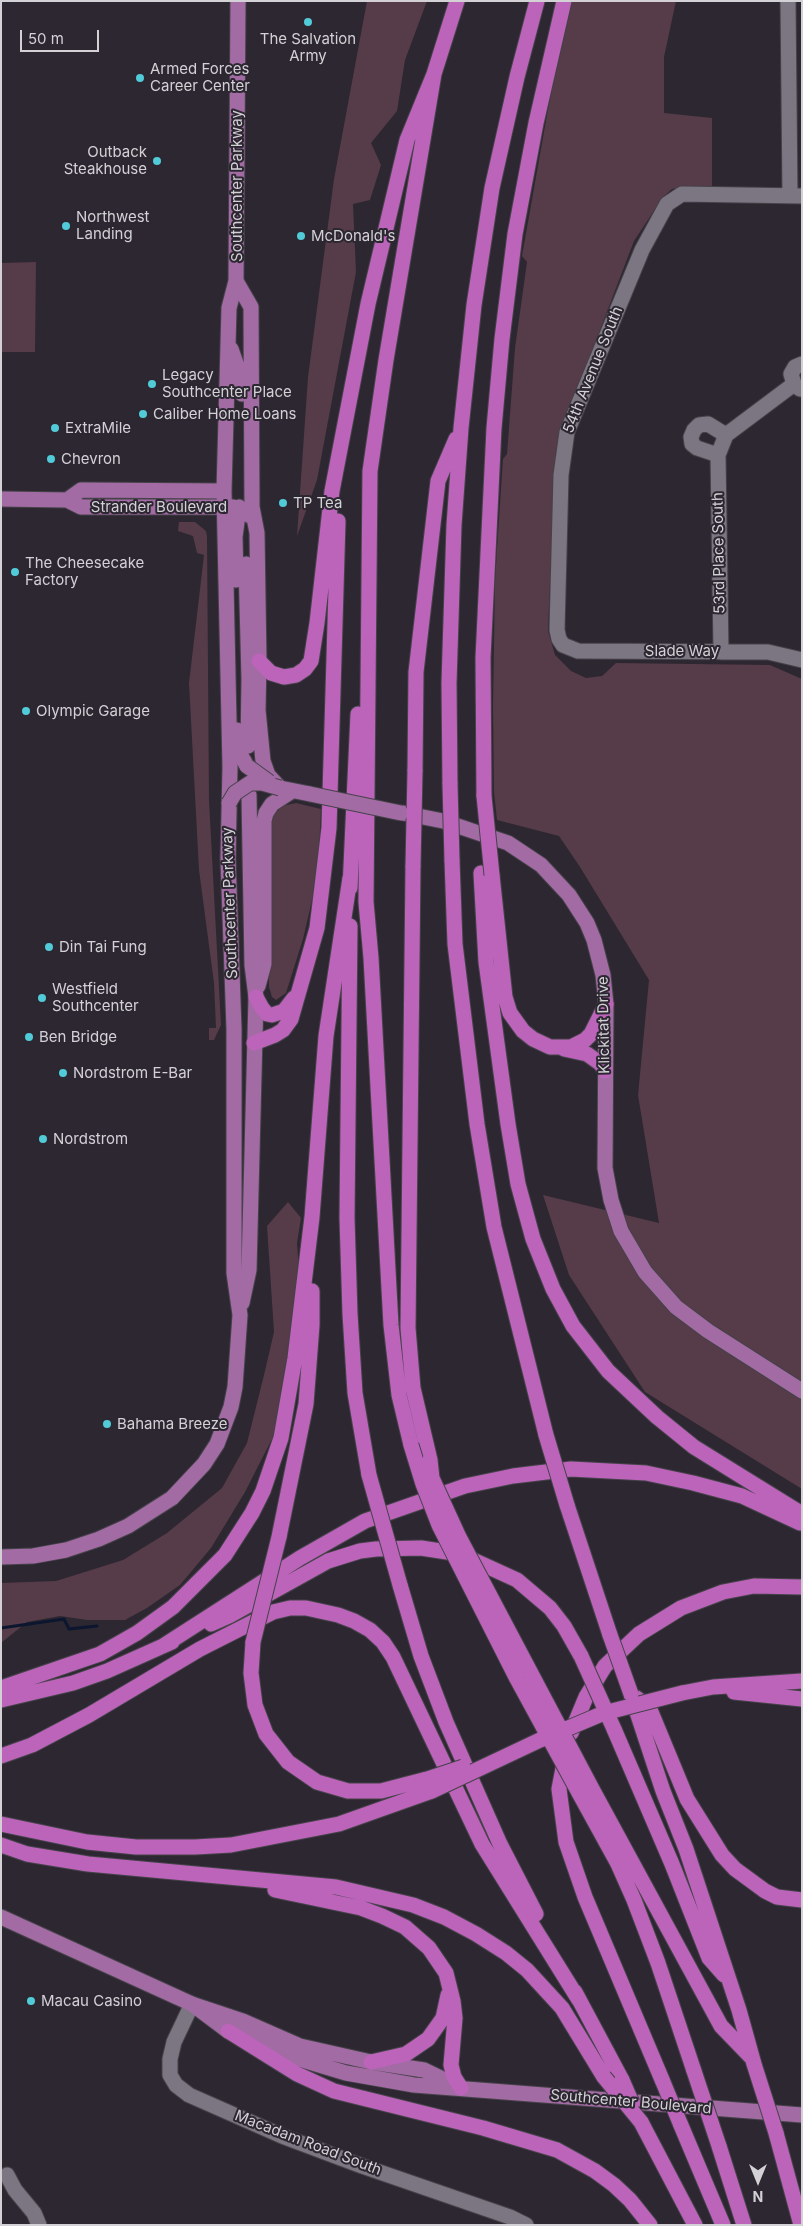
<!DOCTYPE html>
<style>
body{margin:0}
#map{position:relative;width:803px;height:2226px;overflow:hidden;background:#2c2731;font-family:Inter,sans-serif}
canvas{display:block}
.frame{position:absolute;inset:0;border:2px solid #d3d0d6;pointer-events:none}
.north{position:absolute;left:733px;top:2156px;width:50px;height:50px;-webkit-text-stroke:4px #2c2731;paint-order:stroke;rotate:180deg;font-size:14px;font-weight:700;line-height:20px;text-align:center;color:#d3d0d6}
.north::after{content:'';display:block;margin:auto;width:18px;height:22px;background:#d3d0d6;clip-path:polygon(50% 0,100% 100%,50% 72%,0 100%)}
.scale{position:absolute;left:20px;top:30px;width:79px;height:22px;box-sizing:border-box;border:2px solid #d3d0d6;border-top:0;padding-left:6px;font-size:15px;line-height:18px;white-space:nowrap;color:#d3d0d6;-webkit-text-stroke:4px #2c2731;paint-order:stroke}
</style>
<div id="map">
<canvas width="803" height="2226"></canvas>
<div class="frame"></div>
<div class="north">N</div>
<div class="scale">50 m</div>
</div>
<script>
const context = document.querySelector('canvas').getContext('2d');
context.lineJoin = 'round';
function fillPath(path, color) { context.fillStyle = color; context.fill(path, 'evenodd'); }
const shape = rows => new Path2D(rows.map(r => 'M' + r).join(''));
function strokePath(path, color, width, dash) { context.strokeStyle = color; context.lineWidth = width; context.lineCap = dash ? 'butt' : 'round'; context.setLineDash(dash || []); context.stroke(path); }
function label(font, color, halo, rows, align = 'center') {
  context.font = font + ' Inter,sans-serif'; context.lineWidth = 4; context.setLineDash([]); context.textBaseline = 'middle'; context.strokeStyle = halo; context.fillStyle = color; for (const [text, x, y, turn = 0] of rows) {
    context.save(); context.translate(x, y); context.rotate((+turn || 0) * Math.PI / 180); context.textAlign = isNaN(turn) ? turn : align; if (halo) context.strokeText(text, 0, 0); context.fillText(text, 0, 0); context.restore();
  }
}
const green = shape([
 [367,1,427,1,405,60,397,111,371,143,381,165,370,200,353,204,356,272,317,480,297,536,308,377,334,179],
 [572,1,676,1,664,57,664,113,712,118,712,187,683,187,672,189,663,197,634,241,559,437,555,459,548,631,555,655,571,671,586,678,602,676,616,663,770,665,802,679,802,1489,645,1392,569,1275,543,1195,659,1223,638,1095,649,980,580,867,559,836,497,820,494,792,493,707,495,580,503,459,507,454,515,348,527,262,522,256,550,98],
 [36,262,35,352,1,352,1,263],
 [179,522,195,522,206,531,207,536,209,800,221,1025,214,1040,209,1040,209,1028,216,1028,214,983,199,870,189,683,204,555,197,553,193,536,178,531],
 [296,803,321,809,319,850,313,896,303,939,286,993,276,1000,272,997,269,987,270,826,273,816,282,806],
 [288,1202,301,1218,297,1243,299,1272,290,1359,273,1437,245,1492,211,1548,180,1585,147,1608,125,1620,87,1620,60,1616,27,1622,1,1643,1,1583,56,1581,123,1560,167,1533,222,1488,247,1443,264,1375,274,1332,267,1226]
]);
const stream = shape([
 [1,1628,64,1619,69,1629,97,1626]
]);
const minor = shape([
 [788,1,790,196],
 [802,196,682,194,667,204,642,250,567,432,561,475,557,630,559,639,563,645,578,651,768,652,802,660],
 [800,389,794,384,791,374,795,367,802,364],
 [718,455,697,448,692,444,691,437,694,430,699,425,708,424,726,435],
 [721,652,718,455,726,435,794,384],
 [192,2004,174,2042,170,2059,170,2075,176,2085,189,2095,282,2136,362,2166,510,2217,526,2225],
 [7,2175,15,2190,34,2213,39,2225]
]);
const major = shape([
 [236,281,251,307,252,507,250,516],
 [231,349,242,380,242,394],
 [1,499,67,500,81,507,233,507],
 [67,500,81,490,224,491],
 [252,507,257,533,259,661,258,710,263,761,268,775,280,788,310,794],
 [246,564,249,679,248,746],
 [236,580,235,537,239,507],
 [237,730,240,754,247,766],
 [403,813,443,821,508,843,541,865,569,895,587,923,594,940,603,975,606,1004,605,1168,611,1200,621,1231,645,1272,676,1307,708,1331,802,1391],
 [258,986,264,964,264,821,266,813,272,804,292,791],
 [242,1303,249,1270,256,997,252,965,249,795],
 [1,1557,33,1556,66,1550,99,1539,128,1526,172,1498,204,1464,217,1444,231,1407,235,1387,240,1315,234,1273,234,1029,228,859,230,767,224,491,229,308,236,281,238,1],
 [1,1917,192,2004,243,2021,300,2046,371,2062,424,2070,453,2084],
 [192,2004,228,2031,296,2058,346,2073,414,2085,802,2115]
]);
const highway = shape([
 [259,661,271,673,284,677,296,675,305,669,311,661,317,623,332,491,368,304,407,140,434,74,457,1],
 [415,771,416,672,438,481,456,439],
 [450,784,449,683,454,525,461,428,474,305,492,188,517,77,537,1],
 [484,796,483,658,494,428,502,339,515,234,536,123,564,1],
 [452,860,455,944,477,1124,494,1227,546,1435],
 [413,866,408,1328,413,1388,430,1460],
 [481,873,486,962,508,1124,518,1184,533,1239,553,1289,573,1326,608,1371,657,1417,694,1447,802,1514],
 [492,875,505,997,510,1013,523,1031,533,1039,550,1047,571,1047,585,1040,591,1034,606,1004],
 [350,888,358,714],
 [350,926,347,1218,350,1314,355,1393,369,1475],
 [256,997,262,1008,267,1014,272,1015,284,1011,294,998],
 [254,1043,275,1035,283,1030,291,1019,317,928,329,828,338,521],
 [564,1049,587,1054,601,1064,605,1071],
 [411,1445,399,1395,391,1325,371,958,366,902,370,471,386,360,434,74],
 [567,1505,610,1635],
 [279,1537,306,1404,312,1325,312,1291],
 [400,1585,421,1656,446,1722,500,1844,536,1914],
 [211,1624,229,1616,328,1561,360,1551,376,1549,421,1548,460,1554,517,1580,550,1608,564,1626,581,1656],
 [253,1642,251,1673,255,1705,266,1734,288,1762,317,1782,348,1791,381,1791,427,1779],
 [163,1646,300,1558,365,1521,465,1486,513,1476,571,1469,646,1473,693,1483,742,1496,800,1523],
 [1,1688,100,1654,137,1633,173,1607,225,1555,252,1513,263,1491,281,1438,295,1358,312,1217,326,1036,350,878],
 [734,1692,802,1699],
 [682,1693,713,1687,802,1681],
 [631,1694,663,1791,686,1849,739,2010,754,2064],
 [635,1697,649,1707,687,1799,722,1855,735,1869,765,1891,777,1897,802,1900],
 [1,1700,73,1683,107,1671,172,1642],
 [614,1729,672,1864,709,1958,724,1975],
 [571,1733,586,1697,605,1666,639,1634,681,1608,723,1592,754,1586,802,1587],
 [1,1756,32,1745,89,1715,200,1649,273,1612,290,1608,306,1608,338,1615,354,1621,370,1630,383,1642,393,1657,482,1844,579,2000],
 [565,1758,559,1789,566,1842,585,1897,663,2082],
 [590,1785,721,2026,751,2057],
 [579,1793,618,1864,634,1900,658,1963,694,2071],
 [1,1824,87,1842,136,1847,195,1847,231,1845,339,1824,432,1791],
 [1,1845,27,1854,88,1864,336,1887,413,1905,444,1917,476,1934,506,1953,527,1970,562,2008,604,2077],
 [275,1890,361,1908,382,1916,405,1927,429,1948,446,1973,453,2001,455,2018,451,2065,454,2077,461,2088],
 [575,1992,622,2080],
 [228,2031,297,2074,334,2091,483,2128,557,2150,595,2171,614,2185,630,2200,650,2225],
 [371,2062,406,2054,428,2039,443,2018,448,1995],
 [641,2122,695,2225],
 [680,2123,723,2225],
 [776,2133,801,2225],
 [719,2146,744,2225]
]);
const majorBridge = shape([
 [247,766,269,782],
 [310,794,401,813],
 [229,803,235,793,250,783,262,783,280,788]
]);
const highwayBridge = shape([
 [450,784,452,860],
 [484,796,492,875],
 [413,866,415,771],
 [546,1435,567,1505],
 [411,1445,423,1484,439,1525,517,1679,579,1793],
 [430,1460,432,1478,459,1537,590,1785],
 [369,1475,400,1585],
 [610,1635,631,1694],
 [253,1642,279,1537],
 [581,1656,614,1729],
 [427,1779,463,1767],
 [432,1791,540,1740,604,1713,682,1693],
 [754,2064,776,2133],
 [694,2071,719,2146],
 [604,2077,641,2122],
 [622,2080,632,2103],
 [663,2082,680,2123]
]);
const markers = [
 [308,22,5,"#52cbd8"],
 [140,78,5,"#52cbd8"],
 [157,161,5,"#52cbd8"],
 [66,226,5,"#52cbd8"],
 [301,236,5,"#52cbd8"],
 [152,384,5,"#52cbd8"],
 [143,414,5,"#52cbd8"],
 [55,428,5,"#52cbd8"],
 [51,459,5,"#52cbd8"],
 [283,503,5,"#52cbd8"],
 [15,572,5,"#52cbd8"],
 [26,711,5,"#52cbd8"],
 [49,947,5,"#52cbd8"],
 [42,998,5,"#52cbd8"],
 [29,1037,5,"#52cbd8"],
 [63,1073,5,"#52cbd8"],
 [43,1139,5,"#52cbd8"],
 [107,1424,5,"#52cbd8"],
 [31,2001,5,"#52cbd8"]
];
const poiNames = [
 ["The Salvation",308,39,"center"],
 ["Army",308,56,"center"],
 ["Armed Forces",150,69],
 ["Career Center",150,86],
 ["Outback",147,152,"right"],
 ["Steakhouse",147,169,"right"],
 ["Northwest",76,217],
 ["Landing",76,234],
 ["McDonald's",311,236],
 ["Legacy",162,375],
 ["Southcenter Place",162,392],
 ["Caliber Home Loans",153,414],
 ["ExtraMile",65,428],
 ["Chevron",61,459],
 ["TP Tea",293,503],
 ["The Cheesecake",25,563],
 ["Factory",25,580],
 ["Olympic Garage",36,711],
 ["Din Tai Fung",59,947],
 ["Westfield",52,989],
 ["Southcenter",52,1006],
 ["Ben Bridge",39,1037],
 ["Nordstrom E-Bar",73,1073],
 ["Nordstrom",53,1139],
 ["Bahama Breeze",117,1424],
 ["Macau Casino",41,2001]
];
const streetNames = [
 ["Southcenter Parkway",237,186,-90],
 ["54th Avenue South",593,370,-68],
 ["Strander Boulevard",159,507],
 ["53rd Place South",719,553,-91],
 ["Slade Way",682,651],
 ["Southcenter Parkway",230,903,-92],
 ["Klickitat Drive",604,1025,-91],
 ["Southcenter Boulevard",631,2102,5],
 ["Macadam Road South",308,2143,21]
];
fillPath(green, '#563b49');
strokePath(stream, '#0c162f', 3);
strokePath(minor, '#464249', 17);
strokePath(major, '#464249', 17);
strokePath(highway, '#464249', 17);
strokePath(minor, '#7c7682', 15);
strokePath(major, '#a26ba4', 15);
strokePath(highway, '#bb64ba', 15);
strokePath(majorBridge, '#464249', 17, []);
strokePath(highwayBridge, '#464249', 17, []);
strokePath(majorBridge, '#a26ba4', 15);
strokePath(highwayBridge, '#bb64ba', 15);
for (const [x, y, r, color] of markers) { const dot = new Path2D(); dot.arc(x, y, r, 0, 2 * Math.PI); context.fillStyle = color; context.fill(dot); strokePath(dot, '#2c2731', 2); }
label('15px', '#d3d0d6', '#2c2731', poiNames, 'left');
label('15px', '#d3d0d6', '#2c2731', streetNames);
</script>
